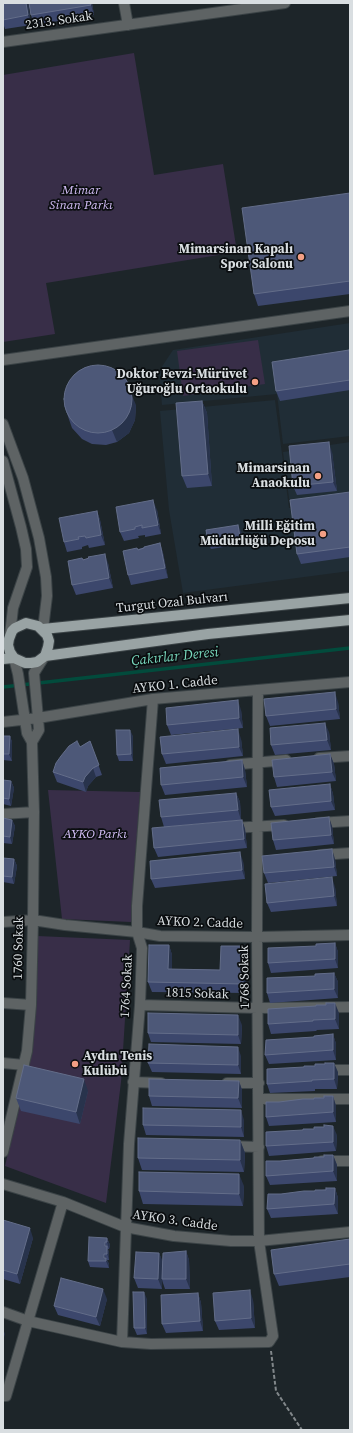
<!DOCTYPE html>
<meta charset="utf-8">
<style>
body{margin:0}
#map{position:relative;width:353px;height:1433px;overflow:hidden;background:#1d2529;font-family:"Source Serif 4",serif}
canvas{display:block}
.frame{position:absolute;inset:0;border:4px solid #d9dee1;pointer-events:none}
</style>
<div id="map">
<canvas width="353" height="1433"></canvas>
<div class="frame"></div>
</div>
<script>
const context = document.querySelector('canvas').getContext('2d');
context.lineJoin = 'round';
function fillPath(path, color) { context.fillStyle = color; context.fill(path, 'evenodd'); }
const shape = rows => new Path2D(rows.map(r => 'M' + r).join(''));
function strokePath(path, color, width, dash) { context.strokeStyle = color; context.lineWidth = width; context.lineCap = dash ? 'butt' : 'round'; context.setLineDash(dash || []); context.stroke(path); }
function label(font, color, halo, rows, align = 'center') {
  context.font = font + ' "Source Serif 4",serif'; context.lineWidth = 3.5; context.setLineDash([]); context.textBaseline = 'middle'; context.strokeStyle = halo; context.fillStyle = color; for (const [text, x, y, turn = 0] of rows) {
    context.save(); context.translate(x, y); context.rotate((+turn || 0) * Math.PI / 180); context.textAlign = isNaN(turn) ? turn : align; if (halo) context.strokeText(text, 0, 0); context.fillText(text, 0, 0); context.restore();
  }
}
const built = shape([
 [350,323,350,436,283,444,277,394,162,405,159,371,173,350],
 [275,400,289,508,350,500,350,571,183,593,169,510,160,411],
 [350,442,350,500,290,506,283,452]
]);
const green = shape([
 [134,53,154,175,223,164,237,252,46,283,55,334,3,342,3,75],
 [258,340,265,384,183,396,177,351],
 [48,790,140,792,131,922,62,919],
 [37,936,130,940,121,1082,106,1203,5,1166,32,1045]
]);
const stream = shape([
 [3,687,350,648]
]);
const path = shape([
 [271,1351,276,1391,302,1430]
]);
const minor = shape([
 [124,3,128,25],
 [3,42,285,3],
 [3,360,350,311],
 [3,424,23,478,39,538,46,577,47,596,43,629],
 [3,461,21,527,26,549,27,567,13,608,10,635],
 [153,699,137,906,137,932,142,948,140,1005,129,1144,122,1342,151,1344,269,1342,273,1336,259,1241,257,937,258,690],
 [3,722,38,718,153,699,350,682],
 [32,742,39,730,34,673,44,657],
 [319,758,350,756],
 [230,765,286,760],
 [3,814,34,812],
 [318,823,350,821],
 [232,828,284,825],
 [320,855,350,853],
 [3,922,33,920,65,925,137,932,160,936,257,937,350,935],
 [3,1003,31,1005],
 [140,1005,258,1008,350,1007],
 [3,1063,24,1065],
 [324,1070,350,1070],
 [133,1082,161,1083],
 [227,1083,259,1083],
 [259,1099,350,1099],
 [229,1146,259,1147],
 [3,1152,27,1051,31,1005,33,920,34,812,32,742,27,733,18,674,14,658],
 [322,1161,350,1161],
 [3,1184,63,1202,125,1227,174,1236,231,1241,259,1241,350,1232],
 [3,1312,28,1321,122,1342],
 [3,1396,6,1396,63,1202]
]);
const major = shape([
 [43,629,350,598],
 [14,658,10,652,8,645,9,639,12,631,15,628,26,623,38,626,47,635,49,641,48,647,45,656],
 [3,659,14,658,25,663,31,663,37,662,45,656,208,634,350,620]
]);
const wall = shape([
 [3,3,28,3,31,25,5,29,3,23],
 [29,3,92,3,94,15,34,25,31,15],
 [350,193,350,294,258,306,254,294],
 [350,352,350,390,280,401,276,391],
 [202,401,207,413,212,486,187,488,182,476],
 [64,405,136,405,135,420,129,433,117,442,106,445,92,444,82,439,72,428],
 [332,452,337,491,297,495,293,486],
 [350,492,350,557,301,564,297,554],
 [157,510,161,534,145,537,145,535,138,536,139,538,124,541,120,532],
 [97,511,100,520,105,545,89,548,88,545,82,547,82,549,67,552,64,542],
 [241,531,243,544,211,549,208,542],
 [160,543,163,553,168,578,131,585,128,575,138,549],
 [83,559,108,563,113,588,76,595,72,585],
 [338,702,340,719,270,726,266,716],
 [241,710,243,728,171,735,167,725],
 [329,732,331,750,275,755,271,745],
 [3,736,10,736,12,742,12,761,3,760],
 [133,736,133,761,119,761,117,755],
 [241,739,243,756,166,764,162,754],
 [90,741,102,775,96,777,88,786,86,792,57,782,53,772,80,747],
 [330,754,334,764,336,781,277,787,274,777],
 [242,760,245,770,247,787,165,795,161,785],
 [3,780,11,781,14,788,11,806,3,804],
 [330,784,333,794,335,810,275,816,271,807],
 [236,793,240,802,241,820,164,827,161,817],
 [3,818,12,820,15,826,12,844,3,843],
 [242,820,245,829,247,848,158,857,154,848],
 [332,826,334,844,276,850,273,840],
 [3,858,14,859,17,866,14,884,3,882],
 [335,859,337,876,268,883,264,873],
 [243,861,245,879,155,888,151,879],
 [335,887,337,906,271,912,267,903],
 [335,943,338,952,338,968,271,973,268,963,316,946],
 [169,945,172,955,172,969,220,970,243,946,247,956,246,993,152,992,148,982],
 [334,973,338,982,338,998,270,1003,267,993,315,976],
 [339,1013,339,1029,317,1030,316,1031,271,1034,268,1024],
 [242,1025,241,1044,151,1042,148,1033],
 [333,1034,336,1044,336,1060,269,1064,265,1055,314,1037],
 [241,1056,241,1074,152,1072,148,1063],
 [338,1072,337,1089,315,1089,315,1091,270,1093,267,1084],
 [239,1081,242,1090,242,1108,152,1106,149,1096],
 [88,1091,80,1124,21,1111,16,1098],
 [333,1096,336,1106,336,1122,269,1126,266,1117,279,1102,314,1099],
 [244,1120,244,1137,146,1135,143,1125],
 [337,1135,336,1151,269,1156,266,1146],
 [240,1140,245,1153,244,1172,142,1170,138,1158],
 [333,1155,337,1165,337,1181,270,1185,266,1176,280,1161,314,1158],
 [244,1186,243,1206,143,1204,139,1191],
 [335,1188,338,1198,338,1214,271,1218,267,1209,281,1194,315,1191],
 [3,1220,33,1238,20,1284,3,1279],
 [107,1238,110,1245,109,1249,108,1249,109,1253,109,1260,107,1260,109,1264,109,1268,90,1267,88,1261],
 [350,1239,350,1277,279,1286,274,1274],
 [186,1251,189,1260,190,1289,165,1289,162,1280,162,1289,138,1288,134,1278,159,1253,162,1261],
 [198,1293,201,1303,203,1331,166,1333,162,1324],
 [107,1299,100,1326,58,1315,54,1306],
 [147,1299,147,1334,137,1335,134,1328],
 [253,1300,255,1328,219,1330,215,1321]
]);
const shadedWall = shape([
 [26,3,28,3,31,25,28,15],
 [90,3,92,3,94,15,91,5],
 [131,393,136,405,135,420,129,433,117,442,112,430],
 [202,401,207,413,212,486,208,474],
 [329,442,332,452,337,491,333,482],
 [153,500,157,510,161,534,158,525],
 [97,511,100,520,105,545,101,535],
 [238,525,241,531,243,544,240,537],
 [160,543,163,553,168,578,165,568],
 [105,554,108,563,113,588,109,578],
 [335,692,338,702,340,719,336,709],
 [238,700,241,710,243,728,239,718],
 [325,723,329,732,331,750,327,740],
 [238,729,241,739,243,756,239,747],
 [130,730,133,736,133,761,131,754],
 [10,736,12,742,12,761,9,754],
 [330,754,334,764,336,781,332,772],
 [242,760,245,770,247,787,243,777],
 [93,768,96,777,88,786,86,792,83,782,85,777],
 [11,781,14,788,11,806,9,799],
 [330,784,333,794,335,810,331,801],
 [236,793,240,802,241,820,238,810],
 [329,817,332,826,334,844,331,835],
 [12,820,15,826,12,844,10,837],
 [242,820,245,829,247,848,244,839],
 [332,849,335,859,337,876,334,867],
 [240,852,243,861,245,879,242,870],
 [14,859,17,866,14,884,12,877],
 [332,877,335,887,337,906,334,896],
 [335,943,338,952,338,968,335,959],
 [169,945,172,955,172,979,168,969],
 [243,946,247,956,246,993,243,984],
 [334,973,338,982,338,998,334,989],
 [3,1001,4,1004,3,1011],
 [335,1003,339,1013,339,1029,335,1019],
 [238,1015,242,1025,241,1044,238,1035],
 [333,1034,336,1044,336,1060,333,1050],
 [238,1047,241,1056,241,1074,238,1065],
 [334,1063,338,1072,337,1089,334,1079],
 [84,1079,88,1091,80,1124,76,1112],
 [239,1081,242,1090,242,1108,238,1098],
 [333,1096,336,1106,336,1122,333,1112],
 [241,1110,244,1120,244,1137,241,1127],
 [333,1126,337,1135,336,1151,333,1142],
 [240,1140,245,1153,244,1172,240,1160],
 [333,1155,337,1165,337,1181,333,1171],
 [239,1174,244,1186,243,1206,239,1194],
 [335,1188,338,1198,338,1214,334,1204],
 [30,1228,33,1238,20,1284,17,1274],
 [107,1238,110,1245,109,1249,107,1242],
 [105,1242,109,1253,109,1260,105,1246],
 [186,1251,189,1260,190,1289,186,1279],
 [159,1253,163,1262,162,1289,158,1279],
 [104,1254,109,1264,109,1268,106,1261,104,1258],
 [103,1289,107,1299,100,1326,96,1317],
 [250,1290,253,1300,255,1328,251,1318],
 [144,1292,147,1299,147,1334,145,1328],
 [198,1293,201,1303,203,1331,200,1321],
 [3,1329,5,1334,3,1341]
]);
const building = shape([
 [3,3,26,3,28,15,3,20,3,3],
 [29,3,90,3,91,5,31,15,29,3],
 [350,193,350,281,254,294,242,208,350,193],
 [349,350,350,355,350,380,276,391,272,362,349,350],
 '64 399a34 34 0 1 1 68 0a34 34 0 1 1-68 0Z',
 [202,401,208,474,182,476,176,403,202,401],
 [329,442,333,482,293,486,289,446,329,442],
 [350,492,350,547,297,554,290,500,350,492],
 [153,500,158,525,142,528,142,525,135,527,135,529,120,532,116,507,153,500],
 [97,511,101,535,86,538,85,536,78,537,79,539,64,542,59,518,97,511],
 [238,525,240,537,208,542,206,530,238,525],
 [160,543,165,568,128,575,123,551,137,548,138,550,144,548,144,547,160,543],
 [105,554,109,578,72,585,68,561,82,558,83,560,89,558,88,557,105,554],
 [335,692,336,709,266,716,264,699,335,692],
 [238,700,239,718,167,725,166,708,238,700],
 [325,723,327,740,271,745,270,728,325,723],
 [238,729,239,747,162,754,160,737,238,729],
 [116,730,130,730,131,754,117,755,116,730],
 [3,736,10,736,9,754,3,754,3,736],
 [77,741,80,747,90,741,99,765,93,768,85,777,83,782,53,772,56,763,61,756,69,746,77,741],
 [330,754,332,772,274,777,272,760,330,754],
 [242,760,243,777,161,785,160,768,242,760],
 [3,780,11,781,9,799,3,798,3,780],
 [330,784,331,801,271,807,269,790,330,784],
 [236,793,238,810,161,817,159,800,236,793],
 [329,817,331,835,273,840,271,823,329,817],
 [3,818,12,820,10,837,3,836,3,818],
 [242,820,244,839,154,848,152,828,242,820],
 [332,849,334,867,264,873,262,856,332,849],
 [240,852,242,870,151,879,150,861,240,852],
 [3,858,14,859,12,877,3,876,3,858],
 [332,877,334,896,267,903,265,884,332,877],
 [335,943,335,959,268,963,268,948,316,946,316,944,335,943],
 [149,945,169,945,168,969,220,970,221,946,243,946,243,984,148,982,149,945],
 [334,973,334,989,267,993,267,978,315,976,315,974,334,973],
 [326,1003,335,1003,335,1019,313,1020,313,1021,268,1024,268,1009,316,1006,316,1005,326,1005,326,1003],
 [148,1013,238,1015,238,1035,148,1033,148,1013],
 [333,1034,333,1050,265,1055,266,1040,314,1037,314,1036,333,1034],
 [149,1044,238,1047,238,1065,148,1063,149,1044],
 [325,1063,334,1063,334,1079,312,1080,312,1081,267,1084,267,1069,304,1067,304,1066,315,1066,315,1064,325,1064,325,1063],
 [24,1065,84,1079,76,1112,16,1098,24,1065],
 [149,1079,239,1081,238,1098,149,1096,149,1079],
 [324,1096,333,1096,333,1112,266,1117,266,1102,279,1102,303,1099,314,1099,314,1098,324,1098,324,1096],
 [143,1108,241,1110,241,1127,143,1125,143,1108],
 [324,1125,333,1126,333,1142,266,1146,266,1132,303,1130,303,1129,314,1129,314,1127,324,1127,324,1125],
 [138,1138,240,1140,240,1160,138,1158,138,1138],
 [324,1155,333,1155,333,1171,266,1176,266,1161,280,1161,314,1158,314,1157,324,1157,324,1155],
 [139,1172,239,1174,239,1194,139,1191,139,1172],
 [326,1188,335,1188,334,1204,267,1209,268,1194,281,1194,304,1191,315,1191,315,1190,326,1190,326,1188],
 [3,1220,30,1228,17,1274,3,1270,3,1220],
 [89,1237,107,1238,107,1242,105,1242,105,1246,107,1246,107,1254,104,1254,104,1258,106,1258,106,1261,88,1261,89,1237],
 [350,1239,350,1264,274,1274,271,1250,350,1239],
 [186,1251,186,1279,162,1279,163,1253,186,1251],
 [136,1252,159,1253,158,1279,134,1278,136,1252],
 [61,1278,103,1289,96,1317,54,1306,61,1278],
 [250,1290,251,1318,215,1321,213,1293,250,1290],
 [133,1292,144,1292,145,1328,134,1328,133,1292],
 [198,1293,200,1321,162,1324,161,1295,198,1293]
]);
const markers = [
 [301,257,4,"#f39f84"],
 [255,382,4,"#f39f84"],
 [318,476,4,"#f39f84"],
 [323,534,4,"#f39f84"],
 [75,1064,4,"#f39f84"]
];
const streetNames = [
 ["2313. Sokak",59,21,-8],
 ["Turgut Ozal Bulvarı",172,603,-6],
 ["AYKO 1. Cadde",175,685,-6],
 ["AYKO 2. Cadde",200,923,2],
 ["1760 Sokak",19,948,-89],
 ["1768 Sokak",245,977,-91],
 ["1764 Sokak",127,986,-87],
 ["1815 Sokak",197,994,2],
 ["AYKO 3. Cadde",175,1221,8]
];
const parkNames = [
 ["Mimar",81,191],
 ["Sinan Parkı",81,206],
 ["AYKO Parkı",95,835]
];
const poiNames = [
 ["Mimarsinan Kapalı",293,250],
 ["Spor Salonu",293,265],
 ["Doktor Fevzi-Mürüvet",247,375],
 ["Uğuroğlu Ortaokulu",247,390],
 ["Mimarsinan",310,469],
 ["Anaokulu",310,484],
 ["Milli Eğitim",315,527],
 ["Müdürlüğü Deposu",315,542],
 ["Aydın Tenis",83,1057,"left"],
 ["Kulübü",83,1072,"left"]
];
const waterNames = [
 ["Çakırlar Deresi",175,657,-6]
];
fillPath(built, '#202d36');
fillPath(green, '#382e48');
strokePath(stream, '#024b3c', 3.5);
strokePath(minor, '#3b4346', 12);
strokePath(major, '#3b4346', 12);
strokePath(path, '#81878a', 2, [4, 2]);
strokePath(minor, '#5e6364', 10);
strokePath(major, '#99a3a4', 10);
fillPath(wall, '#3c476c');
fillPath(shadedWall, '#28334c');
fillPath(building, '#4d5878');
strokePath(building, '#636d89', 1);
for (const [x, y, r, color] of markers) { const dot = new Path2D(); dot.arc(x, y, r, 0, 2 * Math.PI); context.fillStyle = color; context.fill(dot); strokePath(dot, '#0a0d0f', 1.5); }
label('13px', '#d9dee1', '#0a0d0f', streetNames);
label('italic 13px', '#d2bdf5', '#0a0d0f', parkNames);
label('bold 13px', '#d9dee1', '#0a0d0f', poiNames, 'right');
label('italic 14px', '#78d8bd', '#0a0d0f', waterNames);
</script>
